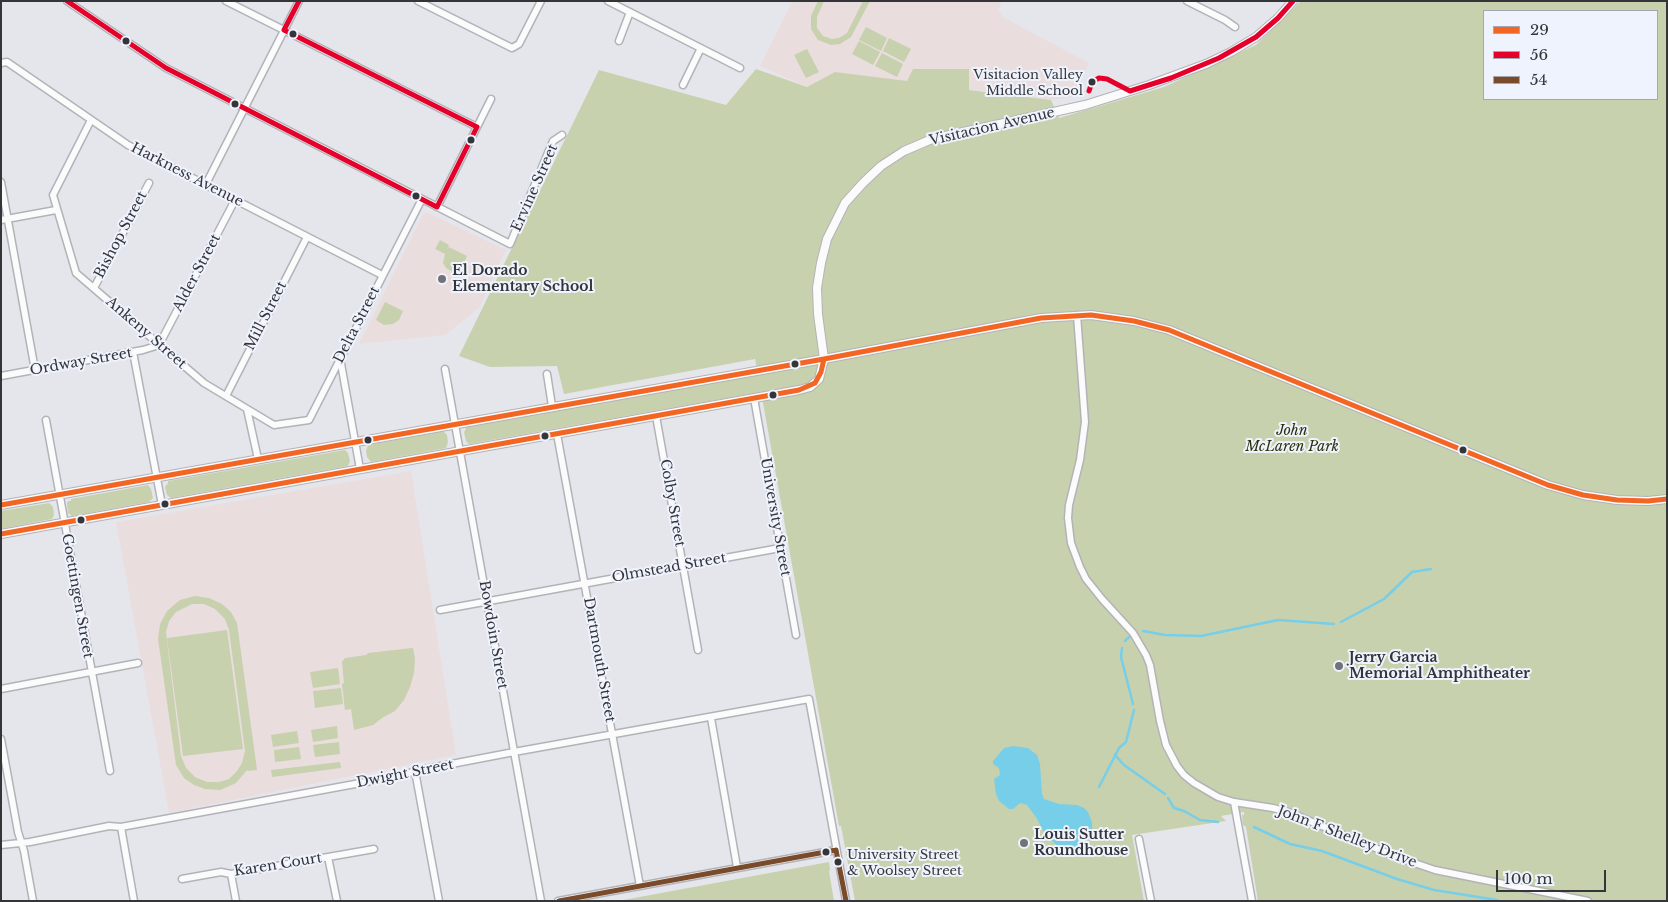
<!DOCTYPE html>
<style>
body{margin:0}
#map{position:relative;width:1668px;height:902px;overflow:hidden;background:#e5e6ec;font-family:"Libre Baskerville",serif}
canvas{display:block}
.frame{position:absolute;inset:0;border:2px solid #343539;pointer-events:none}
.legend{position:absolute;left:1483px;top:10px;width:175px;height:90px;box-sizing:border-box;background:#eff3fd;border:1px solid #a4a7af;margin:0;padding:6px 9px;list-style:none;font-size:15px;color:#343539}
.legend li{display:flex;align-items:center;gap:10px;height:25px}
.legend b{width:25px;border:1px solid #a4a7af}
.scale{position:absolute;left:1496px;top:870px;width:110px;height:22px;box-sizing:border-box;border:2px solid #343539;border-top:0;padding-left:6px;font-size:15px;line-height:18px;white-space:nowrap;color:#343539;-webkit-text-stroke:4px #eff3fd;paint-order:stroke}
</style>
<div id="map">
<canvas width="1668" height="902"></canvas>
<div class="frame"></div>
<ul class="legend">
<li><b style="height:6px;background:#f26522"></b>29</li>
<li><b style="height:6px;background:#e4002b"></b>56</li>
<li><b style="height:6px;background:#7a4b2a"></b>54</li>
</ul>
<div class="scale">100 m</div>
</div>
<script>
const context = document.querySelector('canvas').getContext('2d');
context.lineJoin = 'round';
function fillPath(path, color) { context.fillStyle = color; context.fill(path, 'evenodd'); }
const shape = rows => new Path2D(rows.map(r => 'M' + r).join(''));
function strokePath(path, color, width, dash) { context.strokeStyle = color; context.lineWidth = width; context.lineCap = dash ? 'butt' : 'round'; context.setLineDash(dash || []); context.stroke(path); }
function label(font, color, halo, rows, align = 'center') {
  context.font = font + ' "Libre Baskerville",serif'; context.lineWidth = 4; context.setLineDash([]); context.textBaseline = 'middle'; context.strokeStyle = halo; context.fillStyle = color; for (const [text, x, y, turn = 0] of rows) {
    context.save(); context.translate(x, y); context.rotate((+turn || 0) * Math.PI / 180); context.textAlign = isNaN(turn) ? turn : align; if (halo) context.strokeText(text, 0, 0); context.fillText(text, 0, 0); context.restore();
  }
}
const education = shape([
 [792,1,1002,1,998,10,1003,17,1089,63,1072,97,1051,100,835,72,807,87,760,66],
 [426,212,506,250,479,308,445,335,359,344,422,216],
 [411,471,456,755,169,813,116,522]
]);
const green = shape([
 [818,1,824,1,817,17,817,28,823,36,832,39,839,38,847,33,863,1,870,1,851,37,840,44,831,45,818,40,811,29,811,16],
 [1301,1,1667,1,1667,901,1258,901,1246,827,1243,825,1242,815,1244,815,1244,812,1221,816,1226,821,1132,835,1144,901,855,901,841,826,839,826,761,392,469,444,466,441,464,432,466,429,466,427,758,374,755,359,564,394,557,366,490,367,459,356,599,70,726,105,756,69,807,87,835,72,907,81,913,69,969,69,969,90,1051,100,1059,118,1164,87,1256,45],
 [1484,11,1657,11,1657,99,1484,99],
 [866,27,887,38,881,51,859,40],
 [889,38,911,49,904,62,883,51],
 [859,41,880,52,873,65,852,54],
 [807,49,819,72,806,78,794,55],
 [882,53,903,64,897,77,875,66],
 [440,240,449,245,447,250,449,247,467,256,458,275,446,268,443,263,445,254,435,249],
 [385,302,403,311,399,320,393,324,384,325,376,320],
 [443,431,447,435,448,442,446,448,371,462,367,457,366,451,368,445],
 [345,450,348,453,350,461,348,466,171,498,167,495,165,487,168,483,168,481],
 [148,485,151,489,153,498,149,502,72,516,68,513,67,504,68,501,71,501,71,499],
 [49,503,53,507,54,515,52,519,1,529,1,511],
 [195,596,209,598,222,604,231,612,237,623,257,770,248,771,247,770,236,783,220,790,205,789,194,785,184,778,176,765,158,639,160,624,167,611,180,600],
 [192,604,204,604,215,609,225,619,229,630,245,751,242,763,237,771,229,779,219,782,207,782,195,777,186,768,181,756,166,632,169,621,176,612],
 [227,630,243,749,183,756,167,638],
 [412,648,413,648,415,658,414,673,410,687,404,700,395,711,382,718,373,725,354,730,351,709,345,710,342,684,344,683,342,662,345,658,366,655,368,653],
 [338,668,340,684,313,688,310,672],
 [341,688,343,704,315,708,313,691],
 [337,726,338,738,313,742,311,730],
 [297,731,299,743,273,747,271,735],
 [339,742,340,754,315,757,313,745],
 [299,747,301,759,275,762,274,750],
 [340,762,341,768,272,777,271,770],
 [829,862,830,870,829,871,834,901,618,901]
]);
const water = shape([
 [1013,746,1028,748,1037,755,1040,764,1042,794,1044,799,1059,804,1077,805,1084,808,1088,812,1092,822,1092,830,1088,839,1082,844,1070,849,1057,845,1046,836,1036,817,1027,805,1020,803,1013,809,1009,809,999,801,996,794,994,779,1000,775,999,768,993,764,993,761,1004,748]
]);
const stream = shape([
 [1341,622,1384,599,1412,572,1431,569],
 [1143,631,1165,635,1201,636,1278,620,1334,624],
 [1125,641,1129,637],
 [1122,648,1121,657,1133,704],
 [1115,755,1124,765,1165,794],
 [1099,787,1119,748,1126,742,1134,710],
 [1168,798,1174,808,1184,811,1200,820,1218,822],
 [1254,827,1290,844,1322,851,1397,879,1434,890,1497,900]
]);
const minor = shape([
 [67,1,166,68,510,244,553,141,562,135],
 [226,1,477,127],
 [418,1,512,48,519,44,541,1],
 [608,1,740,68],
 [1187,1,1225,20,1235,27],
 [619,41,630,12],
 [1,63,7,62,128,145,382,275],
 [683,85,701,48],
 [91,120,53,195,76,273,204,383,274,425,309,420,422,199],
 [1,182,35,370],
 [206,184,299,1],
 [437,207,491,99],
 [1,220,56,210],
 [94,288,149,183],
 [1077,315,1085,422,1080,460,1069,505,1068,518,1071,543,1080,567,1086,579,1102,599,1133,633,1146,655,1150,665,1160,721,1166,745,1177,766,1184,775,1194,783,1218,797,1234,802,1273,808,1288,812,1397,857,1435,870,1588,901],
 [133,352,162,505],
 [340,358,360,469],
 [445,369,541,901],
 [547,374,552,406],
 [1,376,143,350,159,345,235,200],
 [226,396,307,237],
 [754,398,796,635],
 [247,409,258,459],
 [656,416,698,650],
 [46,420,110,771],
 [557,434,640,886],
 [440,610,780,548],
 [1,689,138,663],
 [711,718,737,867],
 [1,739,18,832,24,851,33,901],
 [415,771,439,901],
 [1234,802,1252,901],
 [121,827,134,901],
 [1139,839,1151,901],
 [1,845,30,842,109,826,121,827,404,775,415,771,514,752,809,699,846,901],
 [328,857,337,901],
 [231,874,236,901],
 [182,879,221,872,231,874,374,849],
 [558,901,836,850]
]);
const tertiary = shape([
 [1,505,824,359,1041,318,1091,315,1134,321,1169,330,1548,485,1583,495,1617,500,1648,501,1667,499],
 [1,534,799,390,810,387,819,379,824,359,818,314,817,288,821,263,827,239,845,203,863,183,881,166,904,151,932,139,1085,105,1149,85,1206,64,1231,52,1256,37,1278,18,1293,1]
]);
const bus1 = shape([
 [1,505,824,359,1041,318,1091,315,1134,321,1169,330,1548,485,1583,495,1617,500,1648,501,1667,499],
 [1,534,799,390,815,383,821,372,824,359]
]);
const bus2 = shape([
 [67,1,166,68,437,207,477,127,284,30,299,1],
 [1089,91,1092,82,1099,78,1107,79,1130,91,1171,78,1219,58,1256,37,1278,18,1293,1]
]);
const bus3 = shape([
 [836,850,846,901],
 [559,901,836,850]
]);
const markers = [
 [293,34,4.5,"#343539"],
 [126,41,4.5,"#343539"],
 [1092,82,4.5,"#343539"],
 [235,104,4.5,"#343539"],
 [471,140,4.5,"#343539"],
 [416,196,4.5,"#343539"],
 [442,279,5,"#727378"],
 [795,364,4.5,"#343539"],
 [773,395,4.5,"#343539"],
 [545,436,4.5,"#343539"],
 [368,440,4.5,"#343539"],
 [1463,450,4.5,"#343539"],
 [165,504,4.5,"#343539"],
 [81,520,4.5,"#343539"],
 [1339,666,5,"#727378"],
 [1024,843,5,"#727378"],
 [826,852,4.5,"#343539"],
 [838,862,4.5,"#343539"]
];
const busNames = [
 ["Visitacion Valley",1083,75],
 ["Middle School",1083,91],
 ["University Street",847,855,"left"],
 ["& Woolsey Street",847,871,"left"]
];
const streetNames = [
 ["Visitacion Avenue",992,127,-13],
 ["Harkness Avenue",187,175,27],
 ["Ervine Street",535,188,-66],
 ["Bishop Street",121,235,-62],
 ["Alder Street",197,273,-62],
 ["Mill Street",266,316,-63],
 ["Delta Street",357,325,-63],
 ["Ankeny Street",146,333,41],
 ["Ordway Street",81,362,-10],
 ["Colby Street",672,503,80],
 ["University Street",775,517,80],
 ["Olmstead Street",669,568,-10],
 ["Goettingen Street",77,596,80],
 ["Bowdoin Street",493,635,80],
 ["Dartmouth Street",599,660,80],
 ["Dwight Street",405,774,-11],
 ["John F Shelley Drive",1347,837,21],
 ["Karen Court",278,865,-9]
];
const poiNames = [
 ["El Dorado",452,271],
 ["Elementary School",452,287],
 ["Jerry Garcia",1349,658],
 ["Memorial Amphitheater",1349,674],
 ["Louis Sutter",1034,835],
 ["Roundhouse",1034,851]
];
const parkNames = [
 ["John",1292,431],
 ["McLaren Park",1292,447]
];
fillPath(education, '#eadddd');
fillPath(green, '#c7d1ae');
fillPath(water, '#77cee8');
strokePath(stream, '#77cee8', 2.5);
strokePath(minor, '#b2b3b8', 9);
strokePath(tertiary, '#b2b3b8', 10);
strokePath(minor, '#fbfbfc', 6);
strokePath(tertiary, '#fbfbfc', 8);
strokePath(bus1, '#f26522', 5);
strokePath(bus2, '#e4002b', 5);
strokePath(bus3, '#7a4b2a', 5);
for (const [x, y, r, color] of markers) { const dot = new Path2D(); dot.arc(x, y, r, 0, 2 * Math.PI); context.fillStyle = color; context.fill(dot); strokePath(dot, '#eff3fd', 2); }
label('13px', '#343539', '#eff3fd', busNames, 'right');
label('14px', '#343539', '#eff3fd', streetNames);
label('bold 14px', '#343539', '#eff3fd', poiNames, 'left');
label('italic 14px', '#29310a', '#eff3fd', parkNames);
</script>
